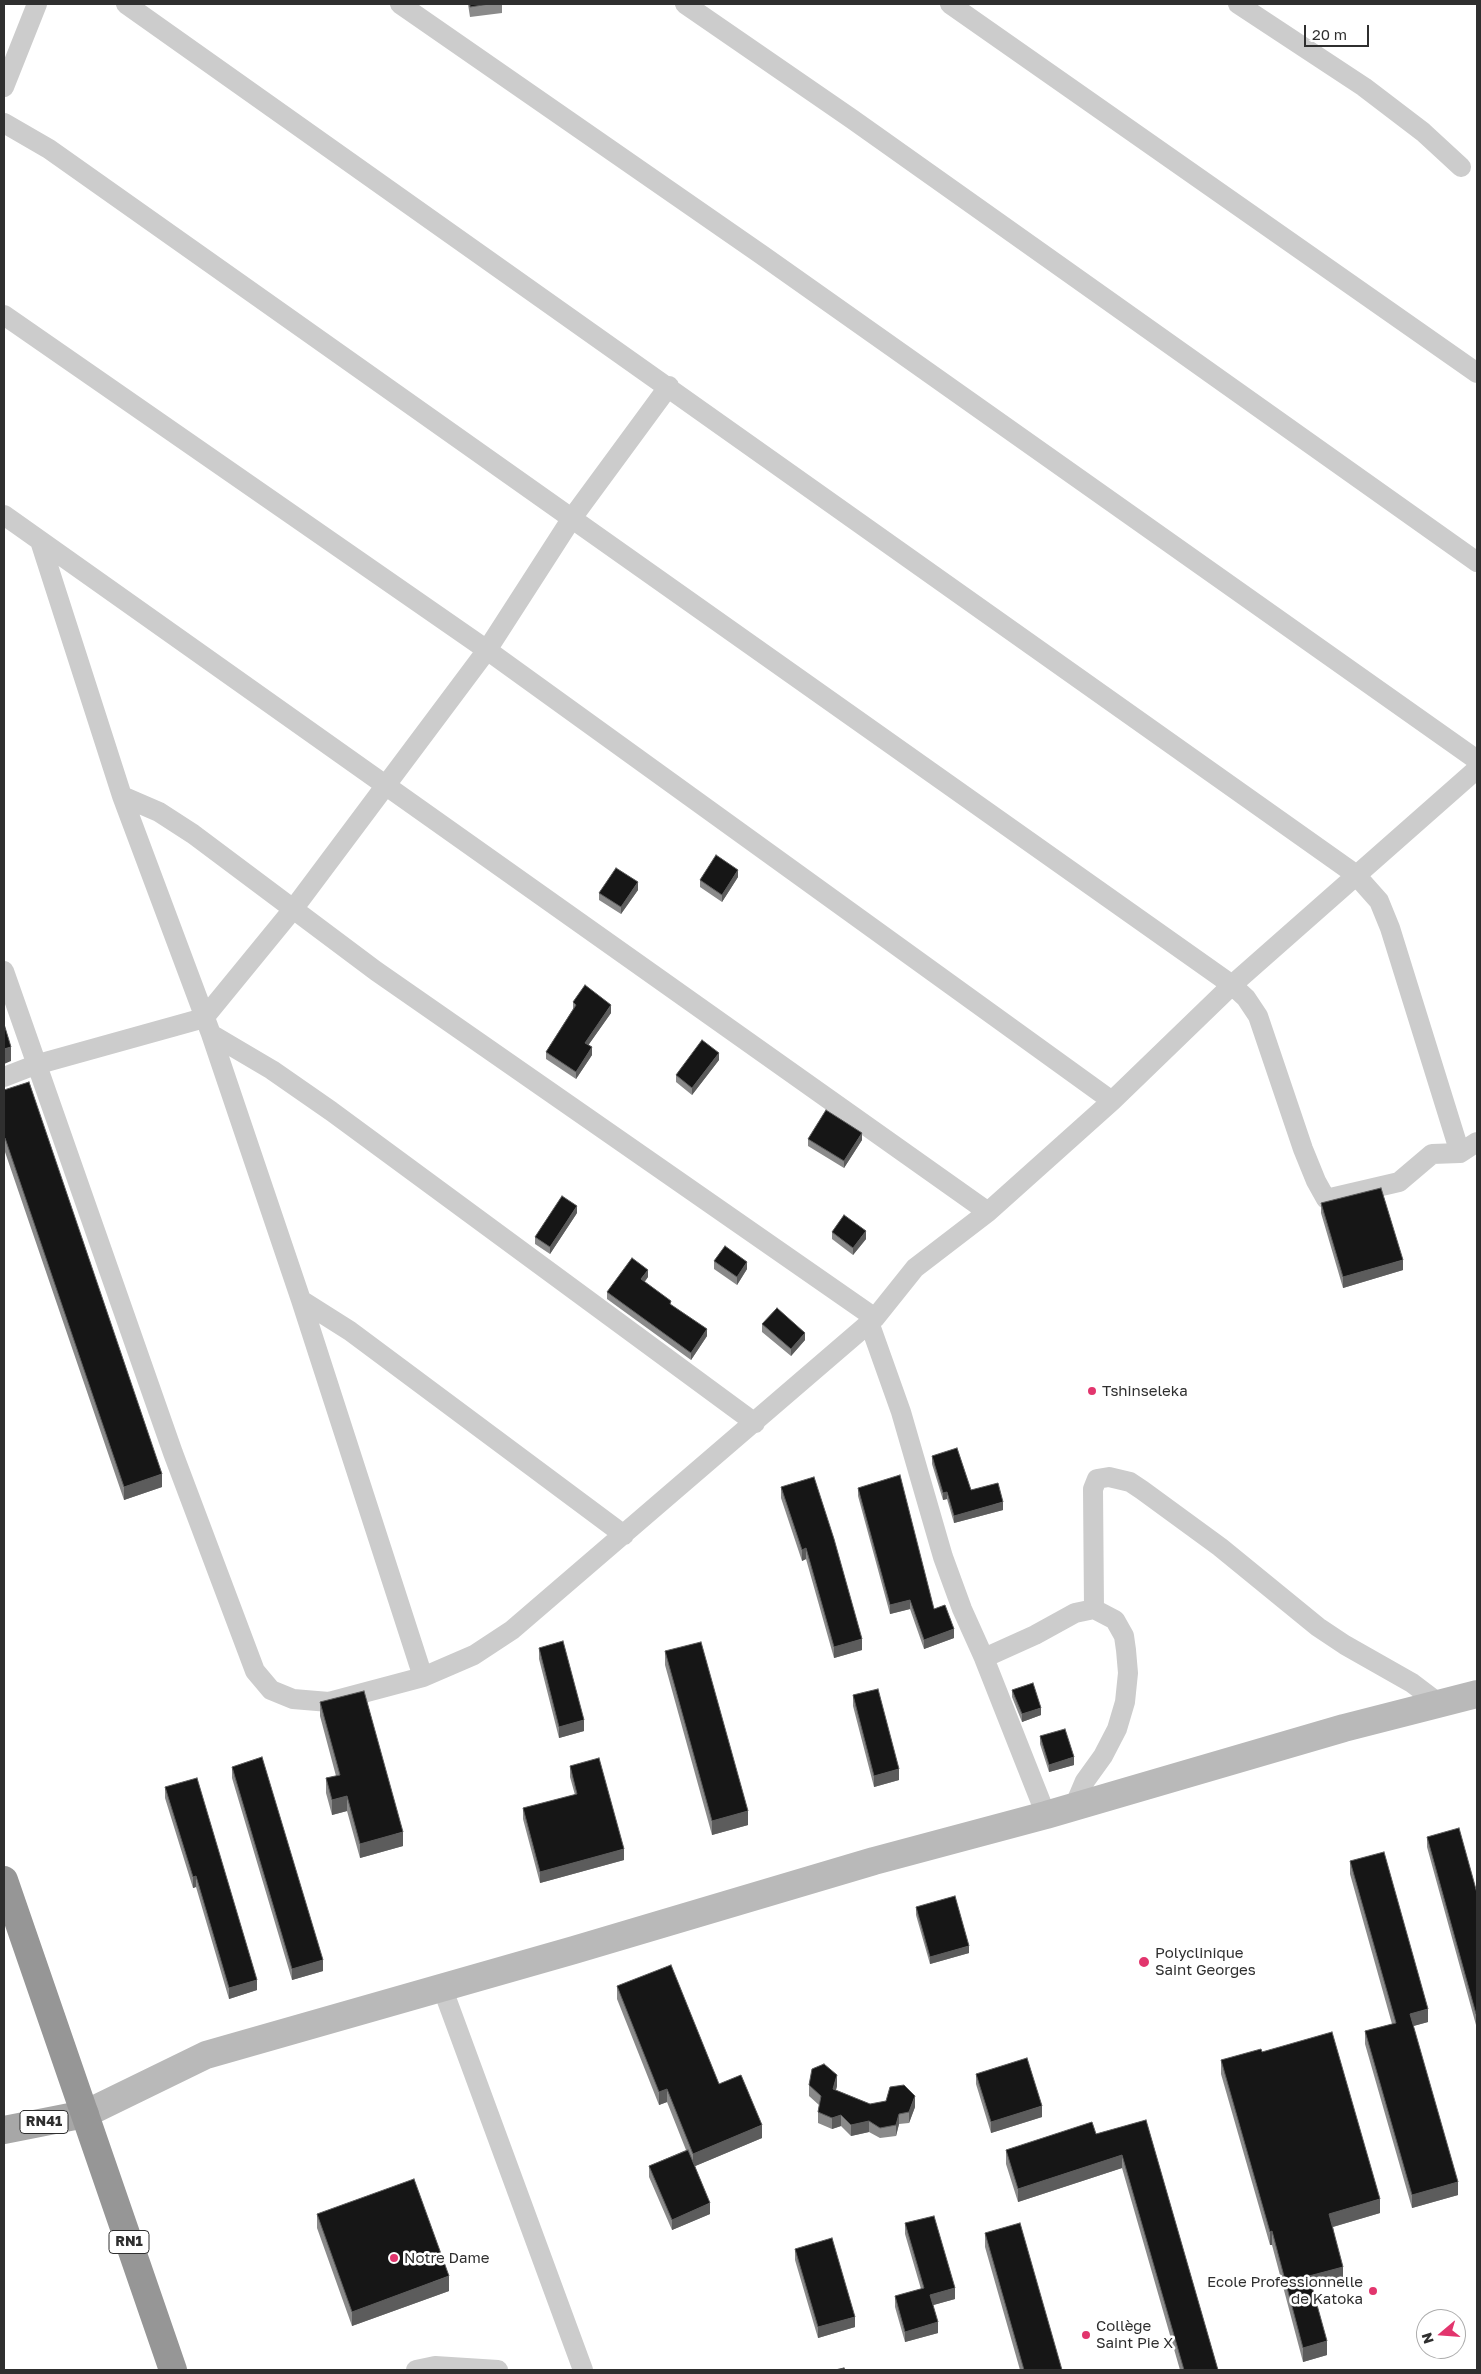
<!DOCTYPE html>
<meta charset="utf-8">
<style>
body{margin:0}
#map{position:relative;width:1481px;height:2374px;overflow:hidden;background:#fff;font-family:"Golos Text",sans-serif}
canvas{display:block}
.frame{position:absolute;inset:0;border:5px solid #2f2f2f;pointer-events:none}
.north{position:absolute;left:1416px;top:2309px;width:50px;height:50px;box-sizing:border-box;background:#fff;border:1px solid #acacac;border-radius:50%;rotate:252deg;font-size:14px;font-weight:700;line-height:20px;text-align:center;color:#2f2f2f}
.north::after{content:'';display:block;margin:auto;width:18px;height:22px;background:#e2356d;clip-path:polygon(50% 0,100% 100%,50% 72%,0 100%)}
.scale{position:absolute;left:1304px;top:25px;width:65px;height:22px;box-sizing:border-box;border:2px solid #2f2f2f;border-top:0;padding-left:6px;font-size:15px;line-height:18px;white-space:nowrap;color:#2f2f2f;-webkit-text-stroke:4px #fff;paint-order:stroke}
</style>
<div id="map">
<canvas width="1481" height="2374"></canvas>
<div class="frame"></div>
<div class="north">N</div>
<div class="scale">20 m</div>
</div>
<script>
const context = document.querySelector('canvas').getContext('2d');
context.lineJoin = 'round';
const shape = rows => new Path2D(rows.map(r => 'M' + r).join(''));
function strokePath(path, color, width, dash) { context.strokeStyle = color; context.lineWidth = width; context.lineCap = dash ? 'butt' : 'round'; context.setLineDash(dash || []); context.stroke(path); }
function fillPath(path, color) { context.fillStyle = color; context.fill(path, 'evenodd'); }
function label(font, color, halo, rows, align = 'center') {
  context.font = font + ' "Golos Text",sans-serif'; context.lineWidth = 5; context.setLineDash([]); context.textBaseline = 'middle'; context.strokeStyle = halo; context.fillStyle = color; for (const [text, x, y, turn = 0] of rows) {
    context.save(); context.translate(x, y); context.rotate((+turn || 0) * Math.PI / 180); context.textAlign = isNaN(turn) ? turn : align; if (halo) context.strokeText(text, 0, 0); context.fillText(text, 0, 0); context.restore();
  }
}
const street = shape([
 [126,4,1355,874,1379,901,1390,928,1460,1153],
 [400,4,762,255,1477,760],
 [685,4,852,119,1477,562],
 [950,4,1477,373],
 [1238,4,1364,87,1423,132,1461,167],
 [4,87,37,4],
 [4,123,49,149,1232,985,1246,998,1258,1016,1303,1149,1316,1181,1326,1199,1399,1182,1432,1154,1460,1153,1477,1142],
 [4,315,487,650,1112,1101],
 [4,515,988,1212],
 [40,541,122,796,211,1034,301,1300,423,1677],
 [122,796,159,812,193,834,376,971,875,1318],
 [4,971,173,1453,255,1671,271,1690,293,1699,329,1702,423,1677,474,1655,512,1630,875,1318,915,1268,988,1212,1112,1101,1232,985,1477,769],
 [211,1034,272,1070,331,1111,755,1423],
 [4,1077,35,1065,204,1018,294,908,487,650,572,518,669,386],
 [301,1300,350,1331,624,1535],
 [869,1322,901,1412,943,1557,962,1609,984,1658,1046,1815],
 [1094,1609,1093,1489,1097,1479,1109,1477,1130,1482,1142,1490,1220,1547,1318,1627,1345,1645,1412,1683,1441,1705],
 [984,1658,1035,1635,1075,1613,1094,1609,1115,1620,1124,1636,1126,1650,1128,1673,1125,1702,1117,1729,1103,1756,1085,1781,1074,1807],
 [442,1987,583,2370],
 [416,2370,435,2366,498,2370]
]);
const secondary = shape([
 [85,2114,206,2055,574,1950,874,1861,1046,1815,1344,1728,1477,1694]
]);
const primary = shape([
 [4,2130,85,2114]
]);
const highway = shape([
 [4,1880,173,2370]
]);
const wall = shape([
 [468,4,502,4,502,13,470,17],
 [738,877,722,902,700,887,700,880],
 [638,890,621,914,599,900,599,893],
 [573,1002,611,1013,588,1045,592,1055,576,1079,546,1059,546,1052,573,1009],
 [719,1060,692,1095,676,1082,676,1075],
 [4,1090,162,1487,124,1500,5,1152,4,1152],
 [808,1139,862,1140,844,1168,808,1146],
 [1321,1203,1403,1270,1343,1288,1321,1213],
 [577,1213,550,1254,535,1244,535,1237],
 [832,1232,866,1239,853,1255,832,1239],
 [714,1261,747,1269,737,1285,714,1269],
 [648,1277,644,1282,707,1336,691,1360,607,1299,607,1292],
 [762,1324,805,1340,791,1356,762,1332],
 [932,1456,971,1490,1003,1510,954,1523,947,1499,943,1500,932,1464],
 [781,1487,862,1650,834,1658,806,1559,802,1561,781,1498],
 [858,1488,934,1609,954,1638,924,1649,910,1609,890,1614,858,1496],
 [539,1648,584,1731,559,1738,539,1659],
 [665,1651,748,1825,712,1835,665,1665],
 [1012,1690,1041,1715,1022,1722,1012,1697],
 [853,1695,899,1780,874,1787,853,1706],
 [320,1702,403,1846,360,1858,347,1811,332,1815,326,1793,326,1778,336,1776,320,1716],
 [1040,1736,1074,1765,1049,1772,1040,1744],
 [570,1766,624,1860,540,1883,523,1819,523,1808,575,1795,570,1777],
 [232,1767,323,1971,292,1980,232,1778],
 [165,1787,257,1990,229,1999,196,1887,193,1888,165,1798],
 [1427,1837,1477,1893,1476,2025,1427,1847],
 [1350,1861,1428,2022,1413,2026,1458,2195,1412,2208,1365,2044,1365,2031,1392,2024,1350,1874],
 [916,1907,969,1953,930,1964,916,1915],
 [617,1986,719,2084,762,2138,695,2166,710,2214,672,2230,649,2177,649,2166,686,2150,667,2102,659,2105,617,1999],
 [1262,2052,1380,2213,1333,2227,1343,2281,1313,2289,1327,2355,1303,2362,1272,2245,1270,2245,1221,2074,1221,2060],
 [976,2074,1042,2117,991,2133,976,2084],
 [809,2085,837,2086,836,2090,870,2104,915,2107,909,2123,899,2124,896,2136,880,2138,869,2132,851,2136,841,2126,832,2129,818,2123,818,2112,819,2105,809,2096],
 [1146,2120,1218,2370,1180,2370,1122,2168,1018,2202,1006,2164,1006,2150,1096,2134],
 [317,2214,449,2291,352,2326,317,2228],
 [905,2223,955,2299,933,2305,938,2333,905,2342,895,2307,895,2296,921,2289,905,2234],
 [985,2233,1062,2370,1020,2370,985,2247],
 [795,2249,855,2327,818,2338,795,2260]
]);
const shadedWall = shape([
 [738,870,738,877,722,902,722,895],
 [638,882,638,890,621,914,621,907],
 [611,1005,611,1013,585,1050,585,1043],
 [11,1047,11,1061,4,1064,4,1049],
 [592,1047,592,1055,576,1079,576,1072],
 [719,1053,719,1060,692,1095,692,1088],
 [862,1133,862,1140,844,1168,844,1161],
 [4,1138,5,1138,5,1152,4,1152],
 [577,1206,577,1213,550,1254,550,1247],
 [866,1231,866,1239,853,1255,853,1248],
 [1403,1260,1403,1270,1343,1288,1343,1277],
 [747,1262,747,1269,737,1285,737,1277],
 [648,1270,648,1277,641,1287,641,1279],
 [707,1329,707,1336,691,1360,691,1353],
 [805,1333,805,1340,791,1356,791,1349],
 [162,1474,162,1487,124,1500,124,1487],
 [947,1492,947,1499,943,1500,943,1493],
 [1003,1502,1003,1510,954,1523,954,1516],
 [806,1548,806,1559,802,1561,802,1550],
 [910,1600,910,1609,890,1614,890,1605],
 [954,1629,954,1638,924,1649,924,1640],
 [862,1639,862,1650,834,1658,834,1647],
 [1041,1708,1041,1715,1022,1722,1022,1714],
 [584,1720,584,1731,559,1738,559,1727],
 [1074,1757,1074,1765,1049,1772,1049,1765],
 [899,1769,899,1780,874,1787,874,1776],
 [347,1796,347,1811,332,1815,332,1800],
 [748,1811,748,1825,712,1835,712,1821],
 [403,1832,403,1846,360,1858,360,1844],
 [624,1849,624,1860,540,1883,540,1872],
 [196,1876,196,1887,193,1888,193,1877],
 [969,1946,969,1953,930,1964,930,1957],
 [323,1960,323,1971,292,1980,292,1969],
 [257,1980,257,1990,229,1999,229,1988],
 [1428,2009,1428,2022,1410,2027,1410,2014],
 [1476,2014,1477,2014,1477,2024,1476,2025],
 [837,2075,837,2086,833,2100,833,2089],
 [667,2089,667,2102,659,2105,659,2092],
 [915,2096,915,2107,909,2123,909,2112],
 [1042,2106,1042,2117,991,2133,991,2122],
 [899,2114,899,2124,896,2136,896,2125],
 [841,2115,841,2126,832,2129,832,2118],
 [869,2121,869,2132,851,2136,851,2125],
 [762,2125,762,2138,693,2167,693,2154],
 [1122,2155,1122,2168,1018,2202,1018,2189],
 [1458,2182,1458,2195,1412,2208,1412,2195],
 [1380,2199,1380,2213,1329,2228,1329,2214],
 [710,2203,710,2214,672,2230,672,2220],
 [1272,2231,1272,2245,1270,2245,1270,2232],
 [1343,2267,1343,2281,1309,2290,1309,2276],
 [449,2276,449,2291,352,2326,352,2312],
 [955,2288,955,2299,930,2306,930,2295],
 [855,2317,855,2327,818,2338,818,2327],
 [938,2322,938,2333,905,2342,905,2332],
 [1327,2341,1327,2355,1303,2362,1303,2348]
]);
const building = shape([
 [470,4,489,4,470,7,470,4],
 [716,855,738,870,722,895,700,880,716,855],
 [616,868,638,882,621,907,599,893,616,868],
 [585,985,611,1005,585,1043,592,1047,576,1072,546,1052,576,1005,573,1002,585,985],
 [4,1024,11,1047,4,1049,4,1024],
 [702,1040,719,1053,692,1088,676,1075,702,1040],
 [29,1082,162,1474,124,1487,5,1138,4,1138,4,1090,29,1082],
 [826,1110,862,1133,844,1161,808,1139,826,1110],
 [1381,1188,1403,1260,1343,1277,1321,1203,1381,1188],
 [562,1196,577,1206,550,1247,535,1237,562,1196],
 [844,1215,866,1231,853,1248,832,1232,844,1215],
 [725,1246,747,1262,737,1277,714,1261,725,1246],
 [632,1258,648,1270,641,1279,671,1301,670,1304,707,1329,691,1353,607,1292,632,1258],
 [777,1308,805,1333,791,1349,762,1324,777,1308],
 [957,1448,971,1490,998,1483,1003,1502,954,1516,947,1492,943,1493,932,1456,957,1448],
 [900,1475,934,1609,945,1605,954,1629,924,1640,910,1600,890,1605,858,1488,900,1475],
 [814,1477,834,1539,862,1639,834,1647,806,1548,802,1550,781,1487,814,1477],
 [563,1641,584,1720,559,1727,539,1648,563,1641],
 [701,1642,748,1811,712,1821,665,1651,701,1642],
 [1033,1683,1041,1708,1022,1714,1012,1690,1033,1683],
 [878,1689,899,1769,874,1776,853,1695,878,1689],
 [364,1691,403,1832,360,1844,347,1796,332,1800,326,1778,340,1775,320,1702,364,1691],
 [1065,1729,1074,1757,1049,1765,1040,1736,1065,1729],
 [262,1757,323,1960,292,1969,232,1767,262,1757],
 [599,1758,624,1849,540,1872,523,1808,577,1794,570,1766,599,1758],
 [197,1778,257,1980,229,1988,196,1876,193,1877,165,1787,197,1778],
 [1459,1828,1477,1893,1477,2014,1476,2014,1427,1837,1459,1828],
 [1384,1852,1428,2009,1410,2014,1458,2182,1412,2195,1365,2031,1396,2023,1350,1861,1384,1852],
 [955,1896,969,1946,930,1957,916,1907,955,1896],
 [671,1965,719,2084,741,2075,762,2125,693,2154,667,2089,659,2092,617,1986,671,1965],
 [1332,2032,1380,2199,1329,2214,1343,2267,1309,2276,1327,2341,1303,2348,1272,2231,1270,2232,1221,2060,1261,2049,1262,2052,1332,2032],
 [1027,2058,1042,2106,991,2122,976,2074,1027,2058],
 [824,2064,837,2075,833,2089,870,2104,886,2101,890,2087,904,2085,915,2096,909,2112,899,2114,896,2125,880,2128,869,2121,851,2125,841,2115,832,2118,818,2112,821,2096,809,2085,812,2069,824,2064],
 [1146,2120,1218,2370,1184,2370,1122,2155,1018,2189,1006,2150,1092,2122,1096,2134,1146,2120],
 [688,2150,710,2203,672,2220,649,2166,688,2150],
 [414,2179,449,2276,352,2312,317,2214,414,2179],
 [934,2216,955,2288,930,2295,938,2322,905,2332,895,2296,924,2288,905,2223,934,2216],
 [1020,2223,1062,2370,1024,2370,985,2233,1020,2223],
 [832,2238,855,2317,818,2327,795,2249,832,2238],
 [844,2368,845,2370,835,2370,844,2368]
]);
const markers = [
 [1092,1391,5,"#e2356d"],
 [1144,1962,6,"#e2356d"],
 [394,2258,5,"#e2356d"],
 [1373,2291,5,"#e2356d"],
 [1086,2335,5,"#e2356d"]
];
const shields = [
 [44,2122,48],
 [129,2242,40]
];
const shieldNames = [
 ["RN41",44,2122],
 ["RN1",129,2242]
];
const poiNames = [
 ["Tshinseleka",1102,1391],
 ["Polyclinique",1155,1953],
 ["Saint Georges",1155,1970],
 ["Notre Dame",404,2258],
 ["Ecole Professionnelle",1363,2282,"right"],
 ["de Katoka",1363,2299,"right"],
 ["Collège",1096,2326],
 ["Saint Pie X",1096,2343]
];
strokePath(street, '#ccc', 20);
strokePath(secondary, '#b9b9b9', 28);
strokePath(primary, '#a7a7a7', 28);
strokePath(highway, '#969696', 28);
fillPath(wall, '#8a8a8a');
fillPath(shadedWall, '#5c5c5c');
fillPath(building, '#161616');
strokePath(building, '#5c5c5c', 1);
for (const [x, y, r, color] of markers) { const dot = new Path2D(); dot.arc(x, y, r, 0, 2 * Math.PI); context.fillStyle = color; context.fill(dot); strokePath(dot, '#fff', 2); }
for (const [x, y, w] of shields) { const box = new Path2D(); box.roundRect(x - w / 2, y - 11.5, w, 23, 4); context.fillStyle = '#fff'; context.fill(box); strokePath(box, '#2f2f2f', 1); }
label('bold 14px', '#2f2f2f', null, shieldNames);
label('15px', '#2f2f2f', '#fff', poiNames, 'left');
</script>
